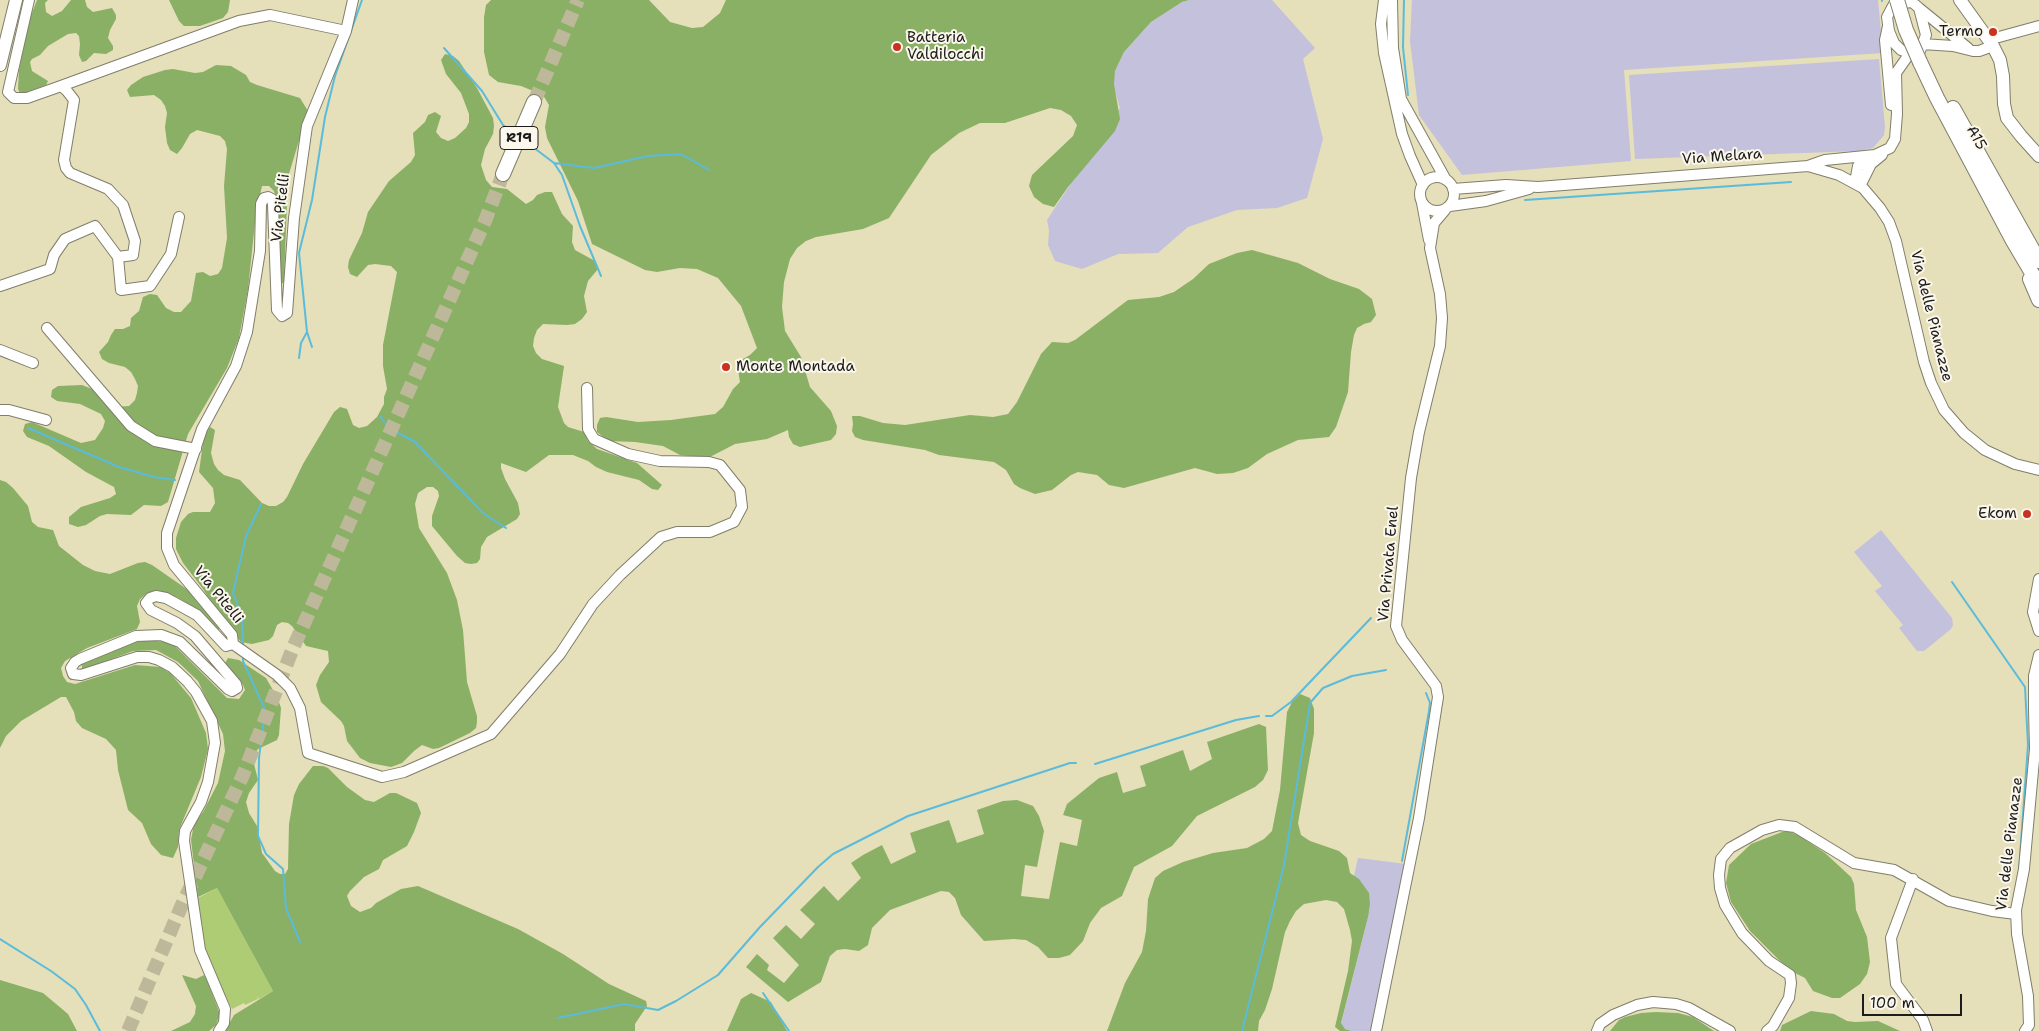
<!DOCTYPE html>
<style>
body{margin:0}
#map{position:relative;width:2039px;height:1031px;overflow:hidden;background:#e5dfba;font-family:"Shantell Sans",sans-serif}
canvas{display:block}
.scale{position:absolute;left:1862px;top:994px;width:100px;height:22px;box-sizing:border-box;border:2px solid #1c1c1c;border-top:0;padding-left:6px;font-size:15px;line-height:18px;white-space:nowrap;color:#1c1c1c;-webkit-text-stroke:4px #fbf7ec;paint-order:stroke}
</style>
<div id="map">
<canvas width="2039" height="1031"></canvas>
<div class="scale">100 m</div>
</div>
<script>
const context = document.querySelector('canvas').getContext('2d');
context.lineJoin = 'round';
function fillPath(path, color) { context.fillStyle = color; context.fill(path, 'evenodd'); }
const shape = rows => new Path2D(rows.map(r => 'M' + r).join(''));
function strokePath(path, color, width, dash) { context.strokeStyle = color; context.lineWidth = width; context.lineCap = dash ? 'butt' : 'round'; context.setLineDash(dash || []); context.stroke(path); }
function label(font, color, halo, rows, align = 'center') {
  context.font = font + ' "Shantell Sans",sans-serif'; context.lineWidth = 4; context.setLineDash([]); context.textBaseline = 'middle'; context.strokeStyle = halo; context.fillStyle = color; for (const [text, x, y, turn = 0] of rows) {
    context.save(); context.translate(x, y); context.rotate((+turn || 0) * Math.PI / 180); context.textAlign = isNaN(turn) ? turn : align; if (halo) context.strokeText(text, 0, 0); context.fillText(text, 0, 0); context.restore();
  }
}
const industrial = shape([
 [1189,0,1272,0,1315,48,1303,59,1323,139,1307,198,1277,208,1237,210,1188,227,1158,253,1118,254,1082,269,1055,261,1048,245,1049,230,1047,220,1120,108,1113,84,1115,71,1124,52,1151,22,1182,2],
 [1412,0,1878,0,1883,53,1624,70,1631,161,1462,175,1419,115,1410,41],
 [1879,59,1885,127,1884,135,1873,148,1859,151,1635,159,1629,75],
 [1881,530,1952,618,1953,625,1951,629,1924,651,1917,651,1899,628,1903,625,1875,591,1882,586,1854,552],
 [1358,858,1406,864,1375,1031,1351,1031,1345,1029,1341,1024,1368,917,1359,880,1354,876]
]);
const green = shape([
 [217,888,273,991,259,999,257,996,258,999,245,1005,244,1003,232,1009,206,958,200,925,198,898]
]);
const forest = shape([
 [37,0,48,0,45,3,46,12,52,16,62,11,71,0,85,0,87,7,93,12,112,8,116,15,116,19,110,30,108,38,113,46,113,50,106,54,94,53,86,61,82,62,79,55,80,44,79,36,76,33,68,34,48,46,40,55,32,59,30,62,32,71,48,81,46,85,24,93,20,93,18,89,19,70,30,18],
 [169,0,230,0,228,12,223,18,200,26,184,26,179,21],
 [491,0,649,0,670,22,692,28,703,27,720,13,726,0,1189,0,1182,2,1151,22,1124,52,1115,71,1114,84,1120,119,1115,131,1068,187,1054,207,1043,204,1034,197,1029,186,1032,175,1073,136,1077,125,1071,116,1061,110,1050,108,1005,123,980,123,959,133,931,155,889,218,863,229,816,237,806,241,797,248,790,259,784,282,782,307,785,331,801,357,810,387,831,411,837,426,836,434,831,440,800,447,793,444,789,437,788,430,767,439,735,444,708,458,680,455,663,446,635,442,609,441,597,432,597,425,600,418,606,417,638,422,671,420,715,414,723,407,733,389,740,382,738,370,741,360,750,355,757,348,741,306,718,278,697,269,680,268,657,272,645,270,592,244,578,201,547,138,545,127,549,105,543,95,521,86,498,82,489,75,484,52,484,17,486,5],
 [445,54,453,56,459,61,477,88,493,118,494,126,493,134,485,149,481,165,486,180,492,187,507,189,526,204,533,200,537,195,545,192,552,192,562,214,573,226,572,242,575,250,595,261,598,269,588,281,584,296,587,312,582,319,575,324,567,325,543,324,537,330,534,338,533,346,536,353,542,359,564,366,558,407,564,423,568,427,584,432,588,441,597,449,637,463,662,485,658,490,652,489,639,480,607,472,596,467,588,461,573,455,549,455,526,472,501,463,501,468,505,479,518,503,520,514,517,519,487,537,481,547,480,559,477,563,471,564,465,563,457,556,432,526,432,516,439,496,438,491,433,487,427,487,418,493,415,504,419,528,447,573,457,600,463,630,467,682,477,716,477,722,476,728,470,733,439,748,433,749,422,745,414,751,402,763,391,767,370,763,360,758,347,741,344,726,341,721,321,702,316,685,320,675,329,662,328,651,306,646,292,626,288,623,282,622,277,625,273,636,269,640,252,644,241,642,217,613,203,589,183,563,176,549,176,538,181,522,188,514,193,512,210,512,215,503,213,488,199,472,204,435,210,427,215,430,211,453,214,464,218,470,224,475,240,480,262,503,269,506,276,506,283,502,287,497,303,464,334,412,340,407,347,409,353,425,359,428,367,426,377,417,384,404,384,397,387,389,383,366,383,345,397,272,391,266,375,264,368,265,357,277,350,274,348,267,349,260,362,233,368,212,389,181,411,162,415,155,413,133,425,122,428,115,435,112,441,116,436,132,441,138,448,141,455,138,466,128,469,122,469,114,461,93,446,74,441,60],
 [216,65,231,66,246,75,250,82,257,85,300,98,308,111,288,177,284,282,280,285,278,207,274,191,269,186,262,186,256,213,248,289,239,338,227,368,188,434,168,502,161,506,144,505,131,515,107,514,100,516,86,525,78,527,69,524,69,517,81,507,110,498,116,494,114,487,86,472,49,446,27,437,23,431,25,424,32,422,81,443,95,440,103,428,105,421,101,414,80,404,57,401,51,397,52,390,58,386,82,385,97,391,115,407,129,406,135,400,137,393,138,386,135,379,131,372,125,367,109,363,102,359,99,352,108,342,111,335,115,329,123,329,130,326,131,318,139,311,143,297,150,294,157,295,166,308,174,312,181,312,191,301,196,273,203,272,210,276,218,274,222,268,227,238,224,186,227,149,225,141,220,136,197,130,190,134,182,148,177,154,170,150,167,143,165,127,167,113,165,106,161,100,154,95,130,97,127,90,131,85,143,77,165,70,173,69,195,73,203,72],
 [1252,250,1298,263,1330,279,1359,289,1372,299,1376,315,1371,322,1364,324,1357,328,1354,335,1351,352,1348,392,1336,427,1329,437,1298,440,1267,454,1248,468,1233,473,1217,474,1195,468,1124,488,1109,485,1097,475,1078,472,1071,475,1052,490,1035,494,1020,488,1014,484,1006,470,994,462,939,455,925,450,863,440,855,437,852,431,853,424,852,416,860,416,883,423,905,425,970,415,993,417,1008,414,1017,402,1041,354,1052,342,1068,343,1075,340,1128,300,1159,297,1174,292,1193,279,1209,264,1237,253],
 [0,480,6,482,13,488,28,506,32,522,38,527,53,530,59,546,83,565,95,571,110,574,138,563,145,562,152,565,188,590,220,627,218,631,215,629,193,607,177,597,154,592,147,593,140,599,137,606,140,622,137,629,87,648,65,661,61,668,63,676,67,682,75,684,135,665,161,667,171,674,191,698,206,733,208,749,201,777,179,830,178,847,173,858,161,855,151,844,142,823,128,810,118,770,116,750,106,739,82,728,76,721,74,712,66,697,61,697,21,721,6,736,0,748],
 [150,640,172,643,227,698,239,699,245,690,243,685,225,663,228,658,239,660,266,678,277,697,281,708,279,735,277,740,258,749,255,753,254,764,258,780,249,793,246,802,249,813,257,826,262,853,275,871,280,874,285,874,288,869,289,824,294,795,299,784,313,766,323,766,328,768,347,787,365,800,374,802,390,793,396,793,417,803,421,813,414,832,407,846,383,860,379,869,364,877,350,891,347,896,351,906,360,912,371,908,376,903,401,889,418,886,518,929,563,954,609,984,646,1001,647,1006,635,1024,635,1031,225,1031,234,1015,273,991,217,888,198,897,191,840,194,824,203,812,218,783,225,751,223,734,198,681,178,662,156,650,133,651,82,670,82,664,128,643],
 [1300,694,1310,698,1314,709,1314,733,1298,823,1301,835,1310,841,1339,851,1347,858,1350,873,1359,879,1369,893,1370,904,1368,917,1341,1023,1345,1029,1351,1031,1340,1031,1335,1027,1348,971,1352,941,1350,930,1344,909,1337,902,1326,900,1304,904,1296,911,1290,921,1285,932,1272,989,1265,1010,1259,1021,1258,1031,1107,1031,1125,983,1142,952,1146,931,1148,899,1155,878,1163,871,1183,862,1213,853,1247,848,1264,839,1272,831,1280,790,1287,712,1292,702],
 [1259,724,1266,727,1268,770,1263,780,1255,787,1197,816,1172,846,1134,867,1122,896,1101,908,1090,923,1083,941,1070,955,1059,958,1048,958,1038,947,1026,940,1014,939,984,941,961,915,955,898,949,892,941,891,890,910,872,928,868,945,859,951,845,949,837,950,830,956,821,982,788,1002,746,967,757,954,769,965,767,970,784,983,799,965,773,938,786,925,801,939,815,924,800,910,824,886,838,901,861,878,851,863,863,855,882,845,891,864,916,852,910,833,949,820,957,843,984,834,977,810,1003,801,1017,800,1033,806,1039,816,1044,831,1037,867,1025,865,1021,896,1049,899,1060,842,1077,846,1082,820,1063,815,1067,804,1099,778,1117,772,1123,793,1146,786,1140,766,1183,750,1190,771,1212,759,1207,742],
 [1782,832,1790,832,1798,835,1825,853,1851,877,1854,884,1856,910,1867,937,1870,962,1867,974,1860,984,1840,998,1832,998,1813,991,1805,978,1795,973,1780,961,1750,931,1731,902,1726,883,1729,865,1751,844],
 [182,975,196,979,204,975,206,978,220,1014,216,1025,209,1031,171,1031,190,1022,195,1014,196,1006],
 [0,980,43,993,68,1014,77,1031,0,1031],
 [751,993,771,1002,787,1031,727,1031,741,999],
 [1811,1011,1834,1014,1847,1021,1855,1022,1878,1021,1900,1031,1780,1031,1782,1025],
 [1656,1012,1678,1013,1693,1017,1714,1031,1610,1031,1619,1020,1625,1017,1641,1013]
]);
const stream = shape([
 [1404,0,1403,47,1408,95],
 [1882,0,1882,1],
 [444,48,482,91,503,125,513,132],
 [525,141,554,163,562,175,580,226,601,276],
 [554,163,594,168,648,156,681,154,709,170],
 [1525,200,1791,182],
 [312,347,307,332,299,253,312,200,325,117,335,76,362,0],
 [299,358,301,343,307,332],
 [380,416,388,428,414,441,484,514,506,528],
 [28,428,119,467,154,477,175,480],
 [1952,582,2025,687,2028,745,2019,870],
 [243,645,242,616,233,593,246,536,261,504],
 [243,657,243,661,265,710,259,758,258,836,266,854,283,869,286,908,300,942],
 [1266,716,1272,716,1291,702,1371,618],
 [1095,764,1236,720,1259,716],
 [1402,861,1429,711,1430,703,1426,693],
 [0,939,51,971,75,989,86,1005,100,1031],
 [763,993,789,1031],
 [558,1018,624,1004,658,1010,676,1001,718,975,760,927,818,867,833,854,908,816,1070,763,1076,763],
 [1242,1031,1284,865,1310,703,1323,688,1352,676,1386,670]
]);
const highwayTunnel = shape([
 [534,102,578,0],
 [128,1031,181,907,243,775,293,648,485,221,503,174]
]);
const minor = shape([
 [1384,0,1381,24,1384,53,1402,134,1410,156,1423,185],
 [1392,0,1393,48,1401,99,1446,180],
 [1912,2,1919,8,1926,35,1920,51,1910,53,1901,50,1894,43,1889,31,1887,17,1894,4,1912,2],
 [1919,8,1968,48],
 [1888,26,1885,40,1891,105],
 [1988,40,2039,26],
 [1922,44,1953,46,1973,51,1979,51,1993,46],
 [61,86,239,21,270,15,346,31],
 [1808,166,1839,175,1863,188,1880,208,1889,222,1896,241,1924,362,1931,383,1944,410,1964,433,1985,450,2015,464,2039,470],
 '1420 194a17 17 0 1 1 34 0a17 17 0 1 1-34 0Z',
 [1857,184,1856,177,1858,166,1870,158],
 [1860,186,1871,164,1882,155],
 [1453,189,1506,185,1538,187,1808,166,1825,160,1875,155,1890,148,1895,139,1897,114,1896,73,1910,53],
 [1422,203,1429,240],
 [1450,206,1486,201,1529,189],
 [118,257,121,290,150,286,171,254,179,217],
 [0,286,50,269,54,255,65,239,95,226,118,257,133,255,135,241,123,205,108,189,70,173,66,168,64,160,74,100,67,91,61,86,27,98,14,98,8,92,29,0],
 [47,328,131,426,155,441,196,449],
 [0,350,33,363],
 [0,410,9,410,46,420],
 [2039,579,2033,612,2039,631],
 [233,644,277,675,290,688,300,708,308,753,382,777,404,772,491,734,560,654,593,604,620,575,661,537,677,532,710,532,734,522,742,507,740,490,720,465,709,462,660,461,628,454,594,439,588,429,587,388],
 [2039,655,2034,676,2034,710,2035,749,2039,750],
 [1913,879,1891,938,1896,984,1923,1020,1927,1031],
 [219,1031,224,1023,225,1009,200,950,184,841,185,831,201,802,208,782,215,743,212,721,196,692,187,681,172,667,159,660,149,657,137,657,81,675,73,674,71,668,75,662,80,659,136,636,161,635,180,642,228,689,232,691,237,688,236,684,195,636,177,623,151,610,146,603,150,598,156,596,166,598,197,615,226,646,233,644,232,635,174,565,167,548,167,533,202,429,236,366,247,332,260,251,261,204,264,198,268,197,272,199,273,205,277,310,282,316,287,313,294,218,307,126,346,31,353,0],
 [1376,1031,1419,818,1438,697,1436,686,1402,640,1396,626,1411,478,1419,432,1440,346,1442,318,1440,294,1430,248,1434,223,1445,210],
 [1597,1031,1600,1024,1613,1015,1637,1005,1653,1002,1676,1004,1689,1008,1730,1031],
 [1767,1031,1773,1026,1789,998,1791,983,1790,975,1769,961,1742,933,1725,905,1720,888,1719,875,1721,859,1730,848,1762,830,1779,825,1795,827,1854,863,1894,870,1949,901,1992,911,2016,914],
 [2025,1031,2029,1025,2028,996,2017,934,2016,910,2024,869,2035,749]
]);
const major = shape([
 [1960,0,1993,46,2000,60,2003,76,2004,104,2007,118,2021,136,2039,156],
 [0,65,16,0]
]);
const highway = shape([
 [1920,62,1937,98,2013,241,2039,285],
 [1953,108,2039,261],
 [503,174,534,102],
 [2030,279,2039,300]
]);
const highwayBridge = shape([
 [1897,0,1906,30,1920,62]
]);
const markers = [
 [1993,32,5,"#c8321e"],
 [897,47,5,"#c8321e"],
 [726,367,5,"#c8321e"],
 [2027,514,5,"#c8321e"]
];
const shields = [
 [519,138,38]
];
const shieldNames = [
 ["R19",519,138]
];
const poiNames = [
 ["Termo",1983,32],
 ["Batteria",907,38,"left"],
 ["Valdilocchi",907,55,"left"],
 ["Monte Montada",736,367,"left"],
 ["Ekom",2017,514]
];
const streetNames = [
 ["A15",1976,138,62],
 ["Via Melara",1722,157,-4],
 ["Via Pitelli",281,208,-83],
 ["Via delle Pianazze",1931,316,76],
 ["Via Privata Enel",1389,564,-85],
 ["Via Pitelli",218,595,51],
 ["Via delle Pianazze",2010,844,-83]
];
fillPath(industrial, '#c3c1db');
fillPath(green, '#aecc73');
fillPath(forest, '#8ab065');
strokePath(stream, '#5bbbda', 2);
strokePath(highwayTunnel, '#bdb89a', 14, [14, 7]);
strokePath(minor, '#807e6b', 12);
strokePath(major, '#807e6b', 14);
strokePath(highway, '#807e6b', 16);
strokePath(minor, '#fff', 10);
strokePath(major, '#fff', 12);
strokePath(highway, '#fff', 14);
strokePath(highwayBridge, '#807e6b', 16, []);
strokePath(highwayBridge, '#fff', 14);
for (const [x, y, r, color] of markers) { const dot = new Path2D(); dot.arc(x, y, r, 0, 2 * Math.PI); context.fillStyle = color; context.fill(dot); strokePath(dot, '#fbf7ec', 2); }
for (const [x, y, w] of shields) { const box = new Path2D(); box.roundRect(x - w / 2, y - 11.5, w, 23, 4); context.fillStyle = '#fbf7ec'; context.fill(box); strokePath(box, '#1c1c1c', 1); }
label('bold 14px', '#1c1c1c', null, shieldNames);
label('15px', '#1c1c1c', '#fbf7ec', poiNames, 'right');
label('15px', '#1c1c1c', '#fbf7ec', streetNames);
</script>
